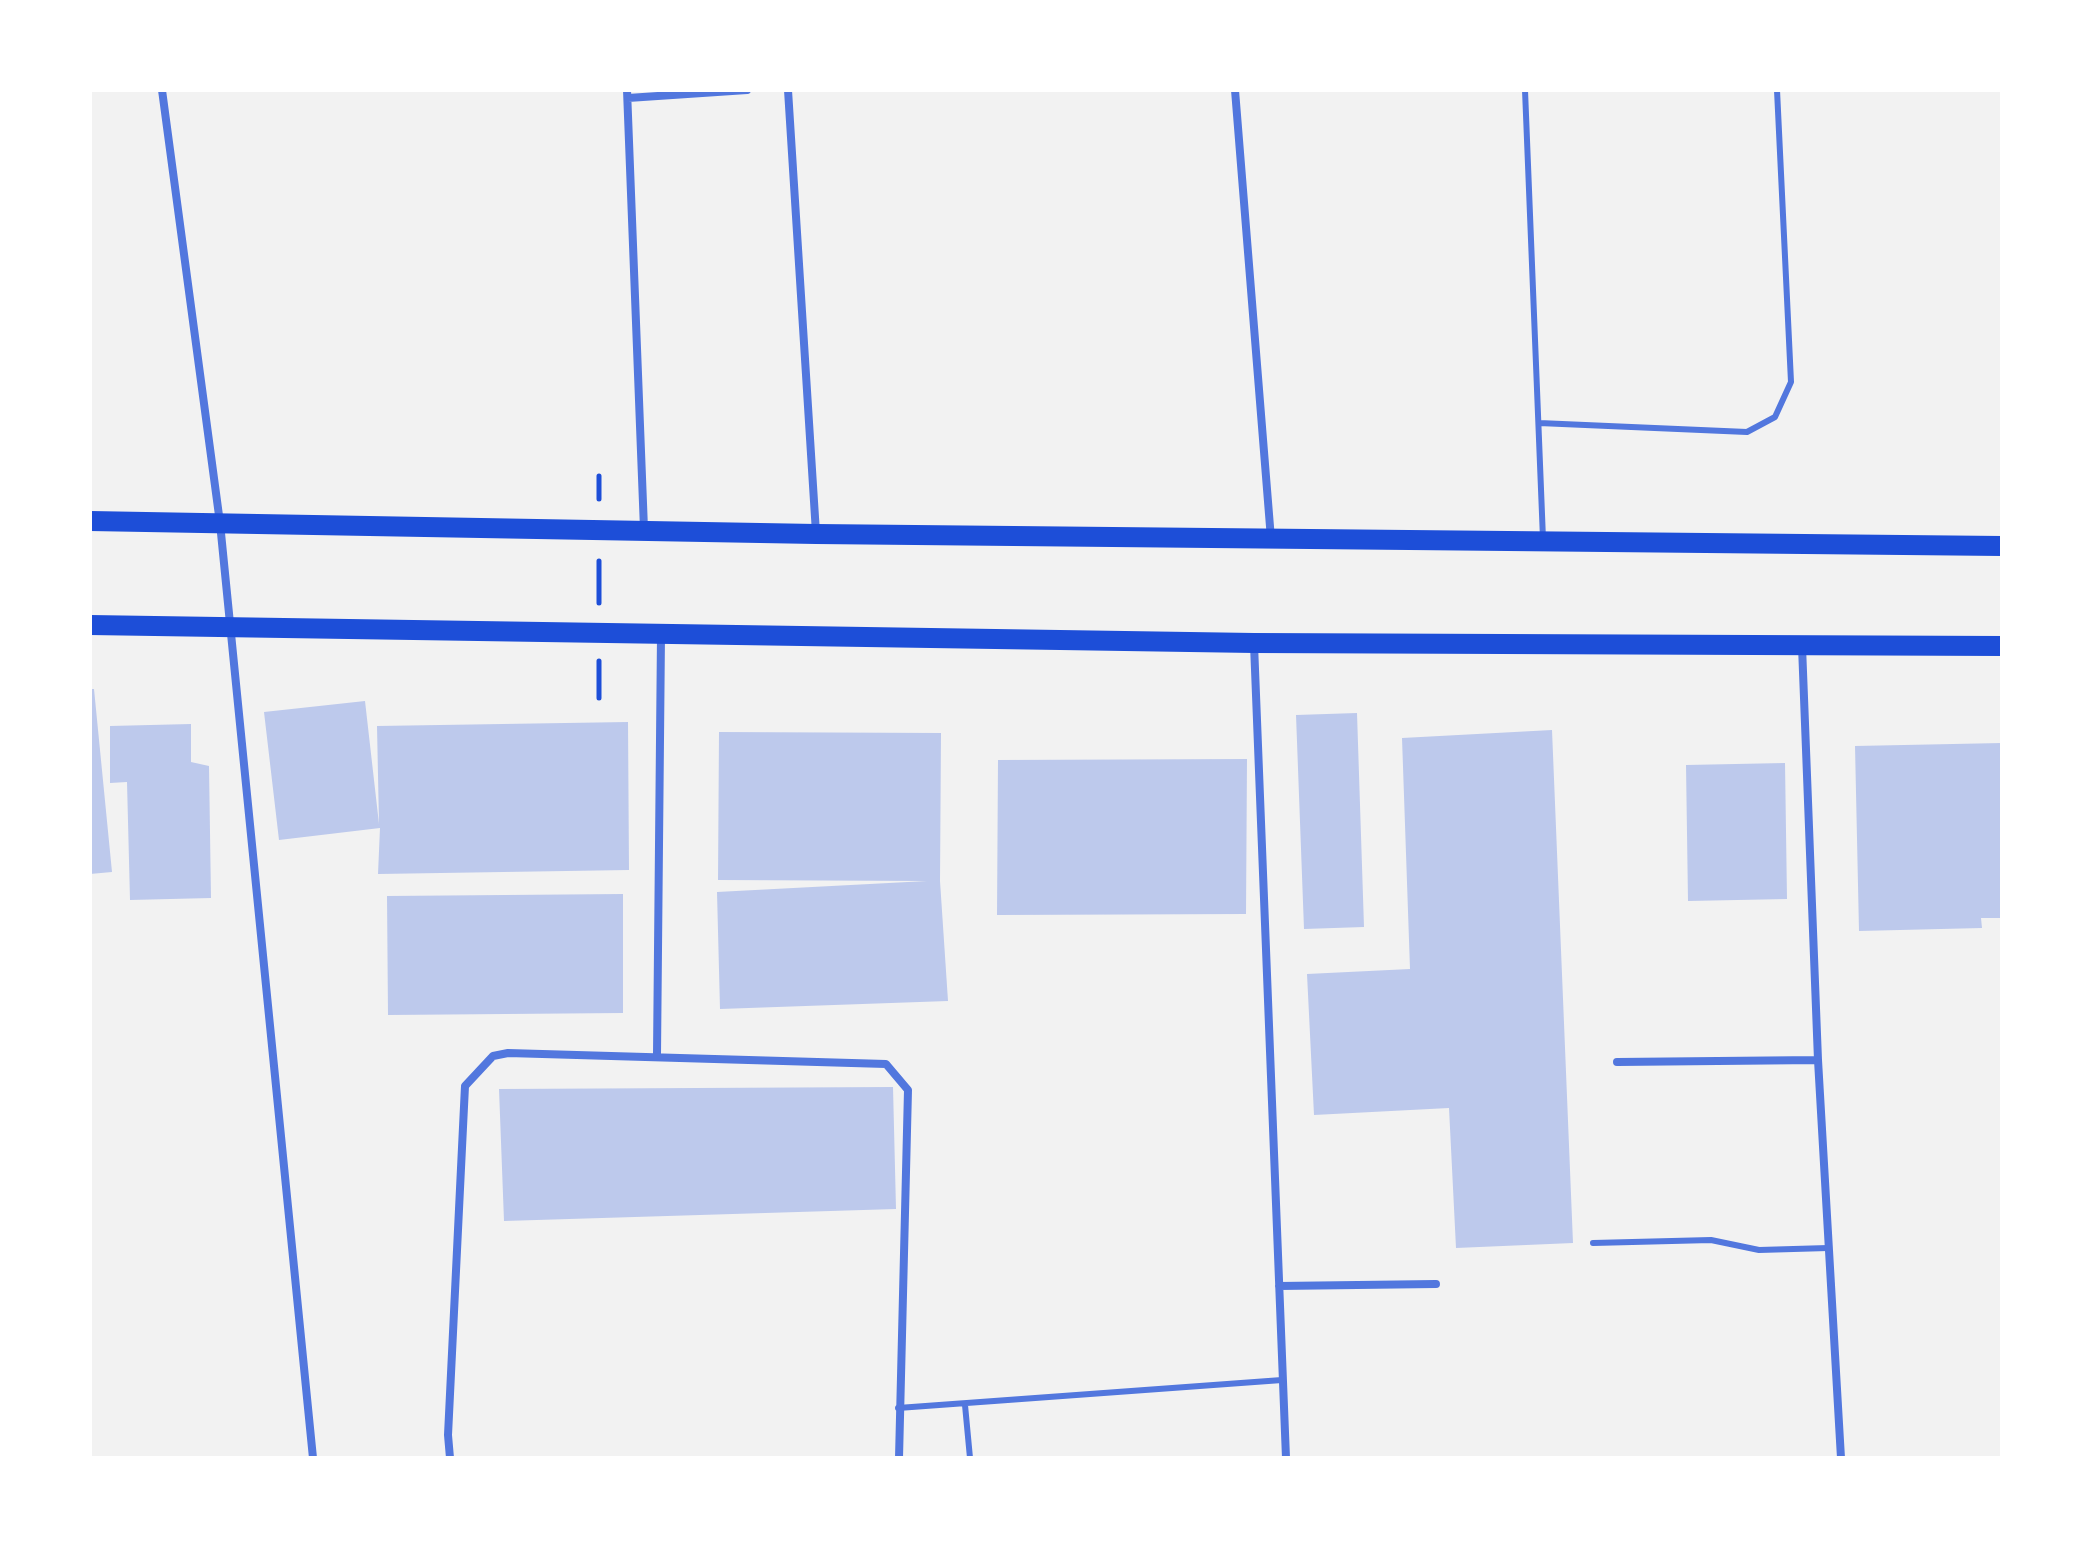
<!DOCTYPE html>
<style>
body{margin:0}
#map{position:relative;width:2092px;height:1548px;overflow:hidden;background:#f2f2f2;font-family:Figtree,sans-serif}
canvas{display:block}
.frame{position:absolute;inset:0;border:92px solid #fff;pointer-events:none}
</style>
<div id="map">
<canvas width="2092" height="1548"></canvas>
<div class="frame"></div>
</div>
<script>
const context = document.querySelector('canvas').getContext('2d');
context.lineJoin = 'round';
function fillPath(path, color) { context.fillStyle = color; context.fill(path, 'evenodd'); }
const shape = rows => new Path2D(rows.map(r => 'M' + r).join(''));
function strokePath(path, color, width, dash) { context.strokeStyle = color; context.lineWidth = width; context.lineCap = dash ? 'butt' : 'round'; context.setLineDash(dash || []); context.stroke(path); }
const building = shape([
 [90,689,94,689,112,872,90,874],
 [365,701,379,824,377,726,628,722,629,870,378,874,380,828,279,840,264,712],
 [1357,713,1364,927,1304,929,1296,715],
 [191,724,191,762,209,766,211,898,130,900,127,782,110,783,110,726],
 [1552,730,1573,1243,1456,1248,1449,1108,1314,1115,1307,974,1410,969,1402,738],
 [719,732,941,733,940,881,948,1001,720,1009,717,892,927,881,718,880],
 [2002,743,2002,918,1981,918,1982,928,1859,931,1855,746],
 [1247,759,1246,914,997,915,998,760],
 [1785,763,1787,899,1688,901,1686,765],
 [623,894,623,1013,388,1015,387,896],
 [893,1087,896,1209,504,1221,499,1089]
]);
const path = shape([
 [599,476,599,499],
 [599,561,599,603],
 [599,661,599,698]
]);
const service = shape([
 [1525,90,1543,539],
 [1539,423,1747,432,1775,417,1791,382,1777,90],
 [1593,1243,1711,1240,1759,1250,1828,1248],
 [965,1405,970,1458],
 [898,1408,1282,1380]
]);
const minor = shape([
 [162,90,220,523,313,1458],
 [627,90,644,529],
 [788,90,816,533],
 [1235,90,1271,539],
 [628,98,747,90],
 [1254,644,1286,1458],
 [1802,646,1818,1060,1841,1458],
 [657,1054,661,635],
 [1617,1062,1818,1060],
 [1279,1286,1436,1284],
 [450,1458,448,1435,465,1086,493,1056,508,1053,886,1064,908,1090,899,1458]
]);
const primary = shape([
 [90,521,816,534,2002,546],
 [90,625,1254,643,2002,646]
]);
fillPath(building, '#bdc9ec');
strokePath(path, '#1d4ed8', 5);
strokePath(service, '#5277de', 6);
strokePath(minor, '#5277de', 8);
strokePath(primary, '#1d4ed8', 20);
</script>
